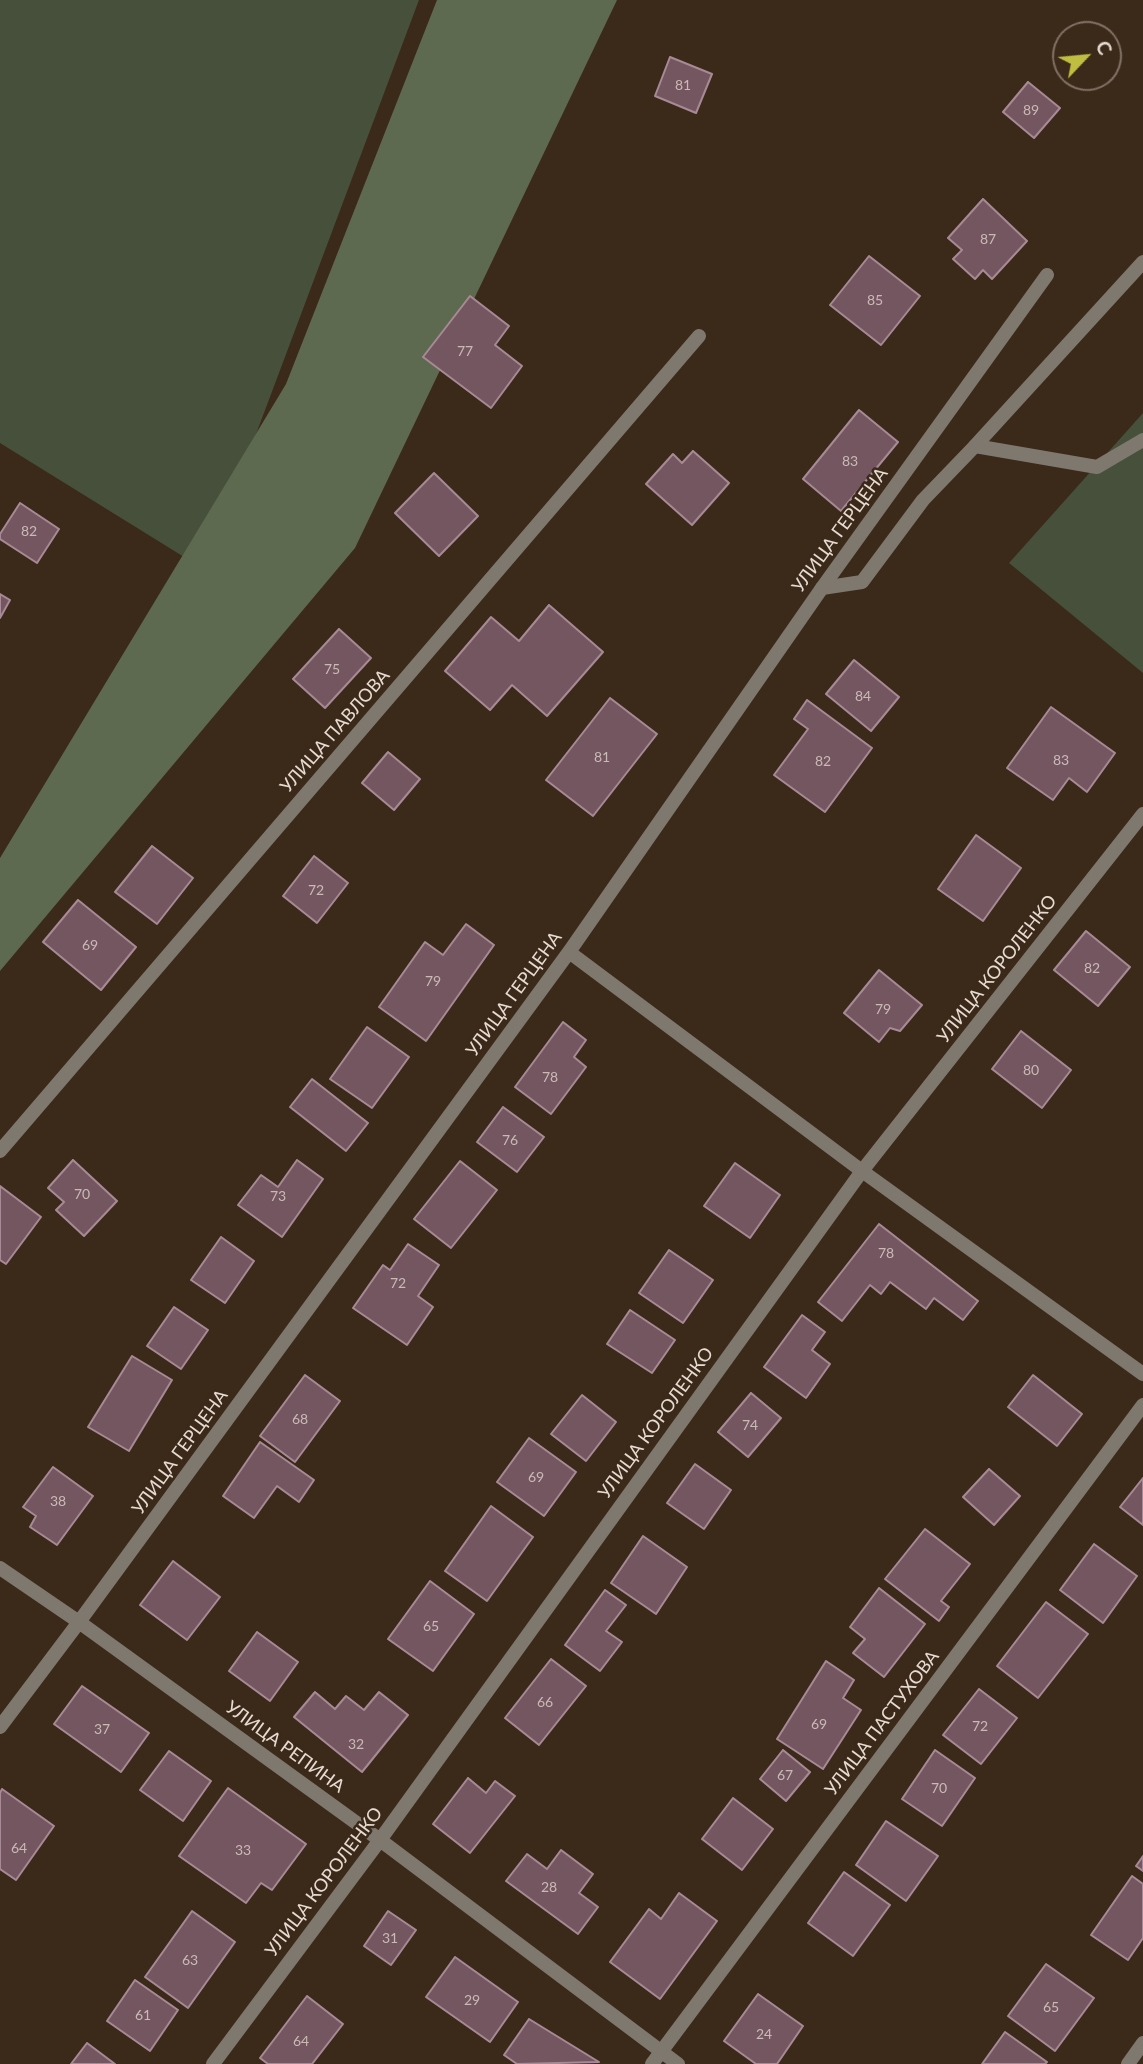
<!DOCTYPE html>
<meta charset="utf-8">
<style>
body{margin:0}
#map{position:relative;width:1143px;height:2064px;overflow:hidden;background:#3b291a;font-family:Lato,sans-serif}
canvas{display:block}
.north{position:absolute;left:1052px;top:21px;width:70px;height:70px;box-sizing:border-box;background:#3b291a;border:2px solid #807164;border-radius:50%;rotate:64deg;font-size:19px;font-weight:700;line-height:28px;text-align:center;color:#e7dcd2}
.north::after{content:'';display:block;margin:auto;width:24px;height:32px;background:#bfbe41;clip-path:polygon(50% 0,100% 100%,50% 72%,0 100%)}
</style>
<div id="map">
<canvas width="1143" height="2064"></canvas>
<div class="north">С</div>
</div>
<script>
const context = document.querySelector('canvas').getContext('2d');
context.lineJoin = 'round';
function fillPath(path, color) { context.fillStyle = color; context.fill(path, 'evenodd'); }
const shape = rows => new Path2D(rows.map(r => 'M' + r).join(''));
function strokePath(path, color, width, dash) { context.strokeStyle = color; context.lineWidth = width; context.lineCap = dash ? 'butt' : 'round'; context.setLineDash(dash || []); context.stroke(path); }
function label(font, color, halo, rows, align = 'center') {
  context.font = font + ' Lato,sans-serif'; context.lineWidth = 5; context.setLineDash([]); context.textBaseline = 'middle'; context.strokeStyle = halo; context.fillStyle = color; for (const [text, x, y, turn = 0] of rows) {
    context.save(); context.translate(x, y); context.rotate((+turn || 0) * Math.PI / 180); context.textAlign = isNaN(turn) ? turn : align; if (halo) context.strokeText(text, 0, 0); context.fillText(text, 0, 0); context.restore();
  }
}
const green = shape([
 [0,0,419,0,205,570,0,443],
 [1143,413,1143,673,1009,563]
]);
const forest = shape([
 [437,0,617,0,355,548,0,971,0,858,286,384]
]);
const building = shape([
 [670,57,712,74,696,113,655,96,670,57],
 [1028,82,1060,108,1034,138,1003,112,1028,82],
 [983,199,1027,241,992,279,983,270,975,279,953,259,962,250,948,238,983,199],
 [869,256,920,296,881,345,830,305,869,256],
 [470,296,509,326,495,345,522,366,491,408,423,357,470,296],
 [859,410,898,442,841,511,803,479,859,410],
 [693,451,729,483,692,525,646,484,673,454,682,463,693,451],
 [434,473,478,516,439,556,395,513,434,473],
 [20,503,59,529,37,563,0,539,0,534,20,503],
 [0,594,10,600,0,618,0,594],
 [549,605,603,652,547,716,512,685,490,710,445,671,491,617,519,641,549,605],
 [339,629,371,658,325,708,293,679,339,629],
 [854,660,899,697,871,731,826,694,854,660],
 [610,698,657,734,593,816,546,780,610,698],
 [807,700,872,748,825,812,774,775,808,729,794,719,807,700],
 [1051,707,1115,753,1087,792,1069,778,1053,800,1007,768,1051,707],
 [388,752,420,779,394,810,362,783,388,752],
 [976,835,1021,868,983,921,938,889,976,835],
 [152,846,193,878,157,924,115,892,152,846],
 [314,856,348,883,317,923,283,896,314,856],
 [78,900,136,947,101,990,43,942,78,900],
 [466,924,494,945,426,1041,379,1007,425,942,443,955,466,924],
 [1086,931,1130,967,1098,1006,1054,970,1086,931],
 [879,970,922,1005,900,1031,890,1028,879,1042,844,1013,879,970],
 [563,1022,586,1040,574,1057,586,1067,551,1114,515,1087,563,1022],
 [367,1027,409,1057,372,1108,330,1079,367,1027],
 [1021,1031,1071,1070,1042,1108,992,1069,1021,1031],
 [312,1079,368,1123,346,1151,290,1107,312,1079],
 [503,1107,544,1137,517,1172,477,1142,503,1107],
 [73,1160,117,1201,84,1236,56,1210,64,1202,48,1188,73,1160],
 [297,1160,323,1179,282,1237,238,1205,261,1175,278,1187,297,1160],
 [460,1161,497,1190,451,1248,414,1219,460,1161],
 [735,1163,780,1195,750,1238,704,1206,735,1163],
 [0,1186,41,1217,6,1264,0,1260,0,1186],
 [879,1224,978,1301,963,1320,934,1298,926,1309,890,1282,881,1294,870,1285,842,1321,818,1302,879,1224],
 [221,1237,254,1261,225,1303,191,1280,221,1237],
 [408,1244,439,1265,418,1296,433,1307,407,1345,353,1308,383,1265,390,1270,408,1244],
 [669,1250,713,1280,683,1323,639,1293,669,1250],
 [174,1307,208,1330,181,1369,147,1346,174,1307],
 [630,1310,675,1340,652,1373,607,1344,630,1310],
 [802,1315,825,1332,812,1350,830,1364,806,1398,764,1367,802,1315],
 [132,1356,172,1380,129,1451,88,1427,132,1356],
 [305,1375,340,1401,295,1462,260,1436,305,1375],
 [1033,1375,1082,1414,1057,1446,1008,1407,1033,1375],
 [751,1393,781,1418,748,1457,718,1432,751,1393],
 [582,1395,616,1422,586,1461,551,1434,582,1395],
 [529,1438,576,1472,544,1516,497,1482,529,1438],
 [260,1442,314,1480,299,1502,277,1486,254,1518,223,1496,260,1442],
 [695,1464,731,1490,704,1529,667,1503,695,1464],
 [53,1467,93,1496,57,1545,30,1527,36,1516,23,1507,53,1467],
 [989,1469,1020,1496,994,1525,963,1497,989,1469],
 [1143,1478,1143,1525,1120,1507,1143,1478],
 [491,1506,533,1537,487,1601,445,1571,491,1506],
 [925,1529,970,1564,941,1601,949,1607,939,1621,885,1579,925,1529],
 [643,1536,687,1567,656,1614,611,1583,643,1536],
 [1094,1544,1137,1576,1103,1623,1060,1590,1094,1544],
 [173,1561,220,1597,187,1640,140,1605,173,1561],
 [430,1581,474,1614,433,1671,388,1639,430,1581],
 [879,1588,925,1624,884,1677,853,1653,865,1639,850,1627,879,1588],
 [605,1590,626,1605,606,1631,622,1642,600,1671,565,1645,605,1590],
 [1046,1602,1088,1634,1038,1698,997,1666,1046,1602],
 [257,1632,298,1662,270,1701,229,1671,257,1632],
 [551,1659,586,1686,539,1745,505,1718,551,1659],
 [826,1661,854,1680,843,1698,861,1710,823,1769,777,1739,826,1661],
 [82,1686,149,1733,121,1772,54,1724,82,1686],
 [979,1689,1017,1718,981,1764,943,1735,979,1689],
 [315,1692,335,1709,346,1696,364,1710,379,1692,408,1715,362,1772,294,1717,315,1692],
 [783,1750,810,1772,786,1801,760,1779,783,1750],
 [935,1750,975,1778,942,1826,902,1799,935,1750],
 [169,1751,211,1781,183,1821,140,1790,169,1751],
 [468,1778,486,1793,495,1781,515,1796,470,1853,433,1824,468,1778],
 [228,1788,306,1844,272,1890,261,1883,246,1903,179,1856,228,1788],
 [2,1789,54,1826,16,1880,0,1869,0,1793,2,1789],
 [733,1798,773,1829,742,1870,702,1839,733,1798],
 [886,1821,938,1856,906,1901,856,1865,886,1821],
 [561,1850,593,1874,579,1893,598,1907,578,1934,506,1881,527,1854,547,1869,561,1850],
 [1143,1856,1143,1871,1136,1866,1143,1856],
 [844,1872,890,1905,853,1956,808,1923,844,1872],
 [1132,1876,1143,1884,1143,1938,1128,1960,1091,1935,1132,1876],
 [679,1893,717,1921,660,1999,610,1962,649,1909,661,1919,679,1893],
 [192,1911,235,1942,188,2008,145,1977,192,1911],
 [388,1911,416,1930,391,1965,364,1946,388,1911],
 [455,1957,518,2002,490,2042,426,1997,455,1957],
 [1046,1964,1094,1998,1055,2051,1008,2016,1046,1964],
 [135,1980,178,2010,150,2051,107,2021,135,1980],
 [758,1994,803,2026,777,2064,756,2064,724,2041,758,1994],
 [307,1996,343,2024,312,2064,268,2064,260,2058,307,1996],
 [529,2019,599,2062,517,2064,504,2055,529,2019],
 [1005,2032,1047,2062,1045,2064,982,2064,1005,2032],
 [87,2043,115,2064,71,2064,87,2043]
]);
const service = shape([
 [822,588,862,582,923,500,975,446,1097,467,1143,440]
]);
const minor = shape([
 [975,446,1143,262],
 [569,952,862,1171,1143,1374],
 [0,1151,699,336],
 [0,1568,79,1622,380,1840,678,2064],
 [0,1727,79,1622,569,952,822,588,1047,275],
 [213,2064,380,1840,862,1171,1143,814],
 [652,2064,1143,1405],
 [1128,2064,1143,2043]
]);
const numberNames = [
 ["81",683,85],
 ["89",1031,110],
 ["87",988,239],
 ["85",875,300],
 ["77",465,351],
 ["83",850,461],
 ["82",29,531],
 ["75",332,669],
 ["84",863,696],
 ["81",602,757],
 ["83",1061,760],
 ["82",823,761],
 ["72",316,890],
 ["69",90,945],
 ["82",1092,968],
 ["79",433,981],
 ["79",883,1009],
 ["80",1031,1070],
 ["78",550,1077],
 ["76",510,1140],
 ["70",82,1194],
 ["73",278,1196],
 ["78",886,1253],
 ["72",398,1283],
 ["68",300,1419],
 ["74",750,1425],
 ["69",536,1477],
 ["38",58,1501],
 ["65",431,1626],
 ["66",545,1702],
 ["69",819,1724],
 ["72",980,1726],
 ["37",102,1729],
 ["32",356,1744],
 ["67",785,1775],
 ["70",939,1788],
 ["64",19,1848],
 ["33",243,1850],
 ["28",549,1887],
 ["31",390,1938],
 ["63",190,1960],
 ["29",472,2000],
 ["65",1051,2007],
 ["61",143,2015],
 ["24",764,2034],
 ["64",301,2041]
];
const streetNames = [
 ["УЛИЦА ГЕРЦЕНА",840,530,-54],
 ["УЛИЦА ПАВЛОВА",335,731,-49],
 ["УЛИЦА КОРОЛЕНКО",997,969,-52],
 ["УЛИЦА ГЕРЦЕНА",514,994,-54],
 ["УЛИЦА КОРОЛЕНКО",656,1423,-54],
 ["УЛИЦА ГЕРЦЕНА",180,1452,-54],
 ["УЛИЦА ПАСТУХОВА",882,1723,-53],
 ["УЛИЦА РЕПИНА",285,1747,36],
 ["УЛИЦА КОРОЛЕНКО",324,1882,-53]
];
fillPath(green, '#46503a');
fillPath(forest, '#5e6a4f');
fillPath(building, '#745661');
strokePath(building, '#a78a95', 2);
strokePath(service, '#7f786f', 14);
strokePath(minor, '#7f786f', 14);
label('14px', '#cabab6', null, numberNames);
label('18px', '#e7dcd2', '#3b291a', streetNames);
</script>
